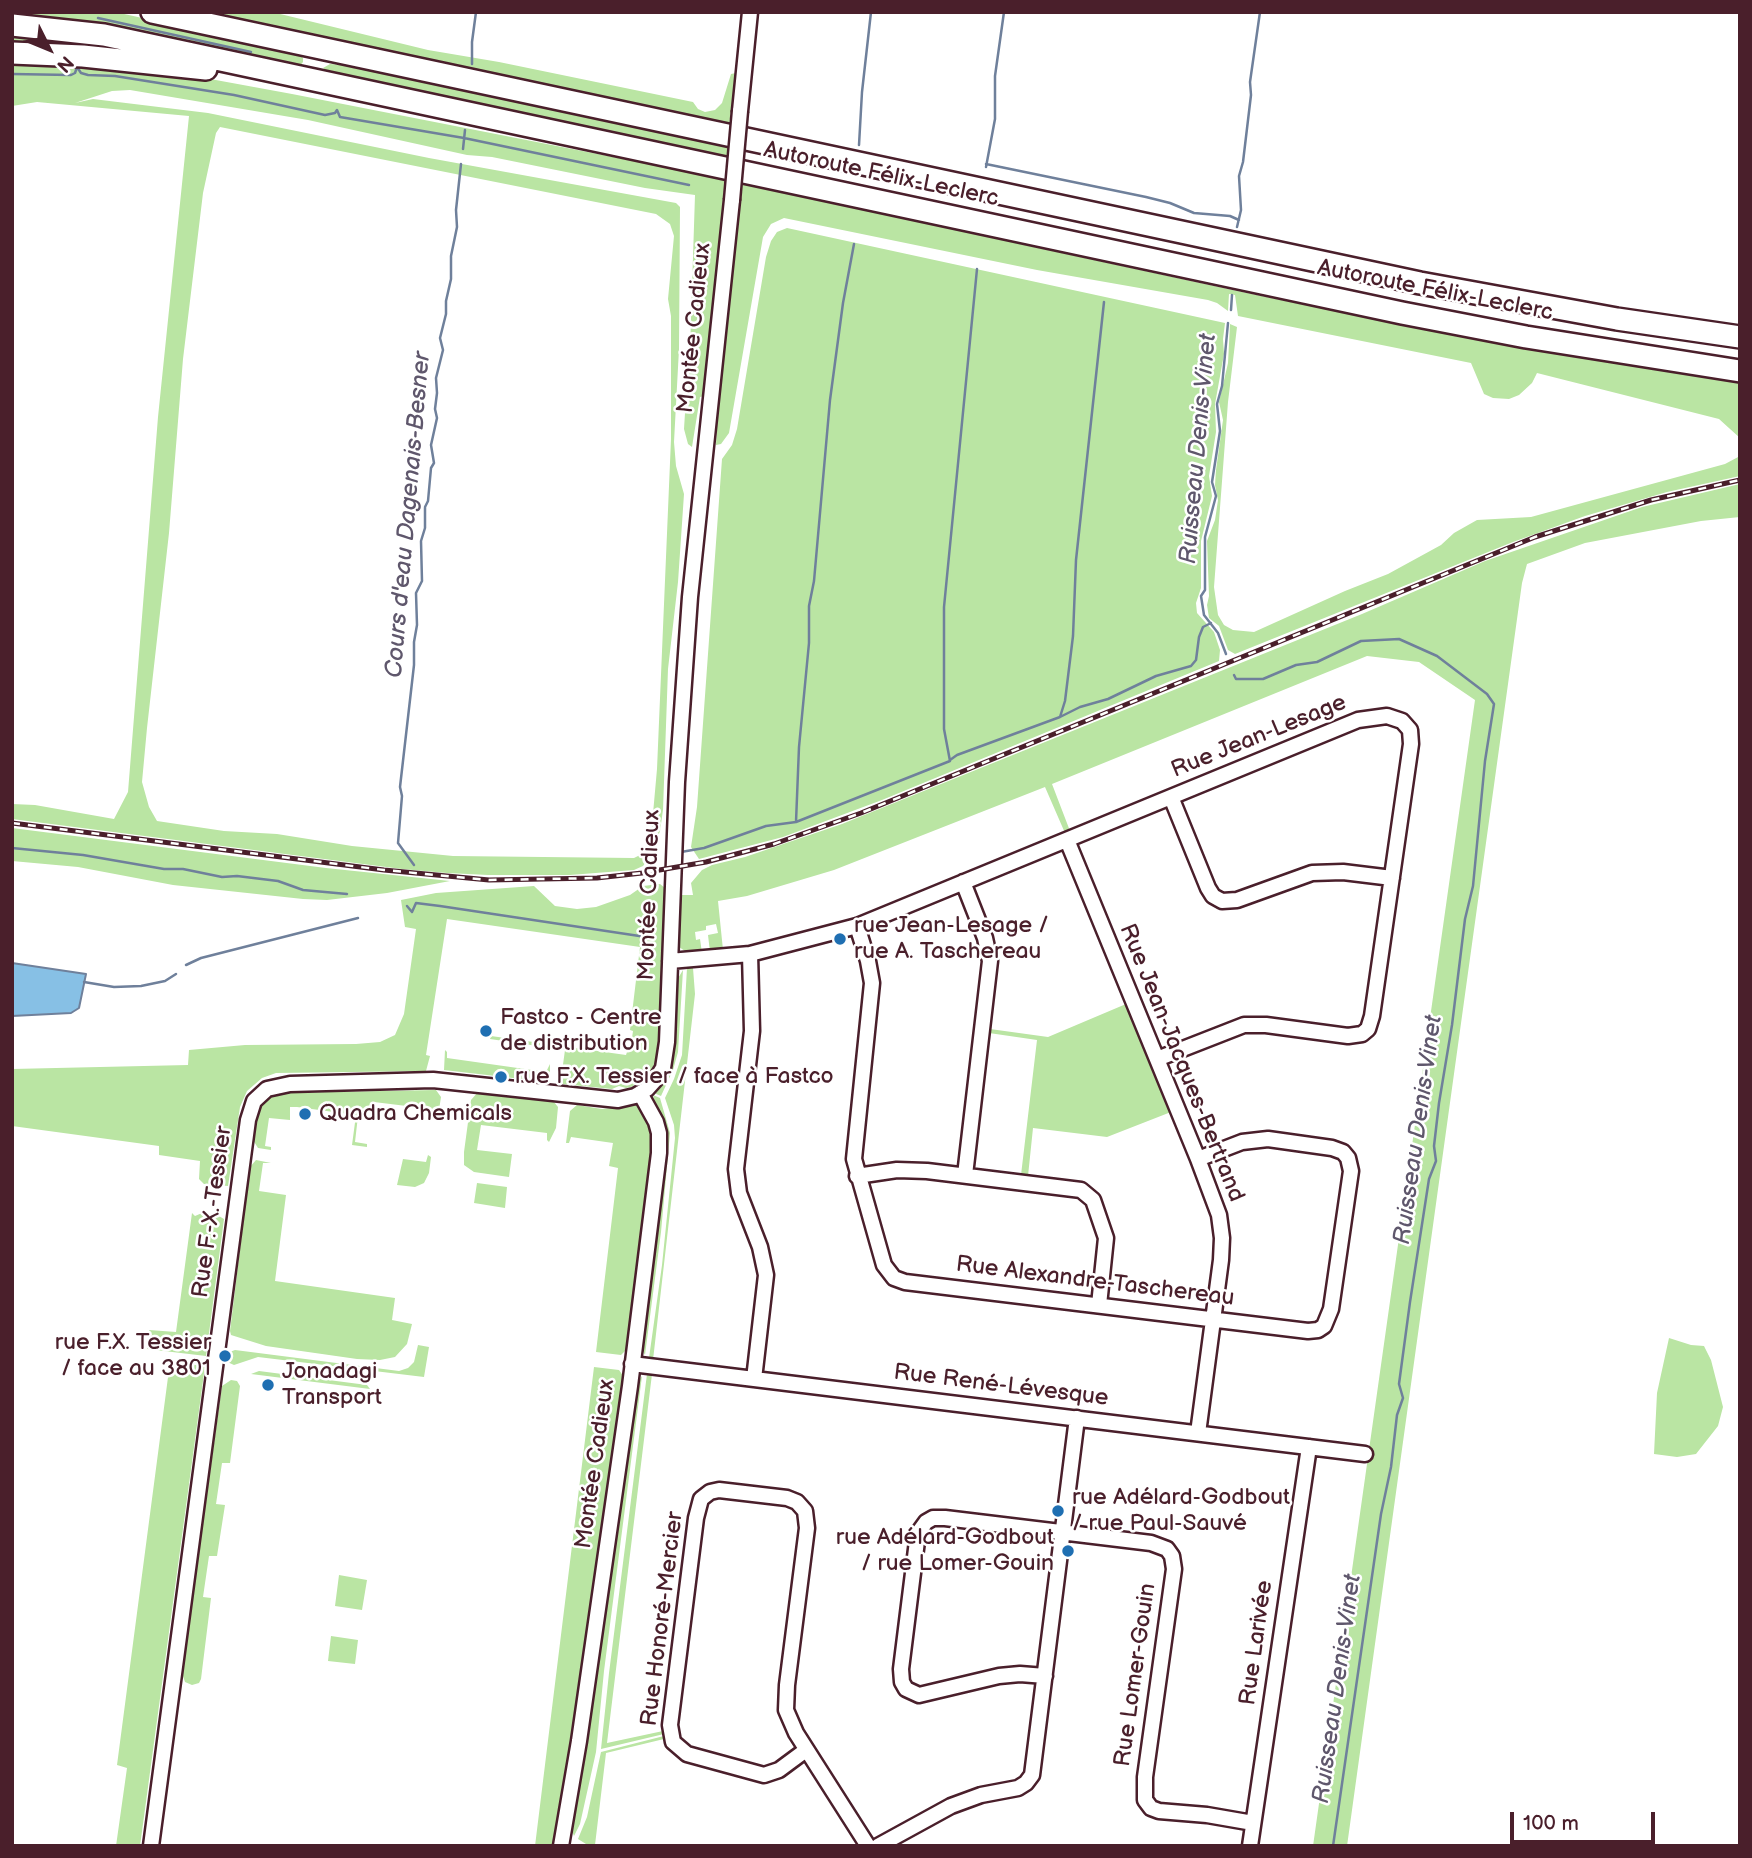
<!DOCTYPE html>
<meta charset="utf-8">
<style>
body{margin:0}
#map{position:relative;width:1752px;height:1858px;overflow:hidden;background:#fff;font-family:"Balsamiq Sans",sans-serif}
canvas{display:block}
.frame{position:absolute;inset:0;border:14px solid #4a1f2b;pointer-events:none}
.north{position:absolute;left:14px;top:14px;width:70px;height:70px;-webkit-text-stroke:5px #fff;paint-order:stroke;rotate:133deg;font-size:19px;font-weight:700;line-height:28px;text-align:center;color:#4a1f2b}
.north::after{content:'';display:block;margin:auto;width:24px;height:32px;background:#4a1f2b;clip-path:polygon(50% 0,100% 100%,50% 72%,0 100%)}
.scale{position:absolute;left:1510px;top:1812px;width:145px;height:32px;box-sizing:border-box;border:4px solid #4a1f2b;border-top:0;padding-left:9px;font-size:21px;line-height:24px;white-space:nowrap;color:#4a1f2b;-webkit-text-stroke:5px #fff;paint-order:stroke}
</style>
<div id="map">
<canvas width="1752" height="1858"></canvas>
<div class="frame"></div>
<div class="north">N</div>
<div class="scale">100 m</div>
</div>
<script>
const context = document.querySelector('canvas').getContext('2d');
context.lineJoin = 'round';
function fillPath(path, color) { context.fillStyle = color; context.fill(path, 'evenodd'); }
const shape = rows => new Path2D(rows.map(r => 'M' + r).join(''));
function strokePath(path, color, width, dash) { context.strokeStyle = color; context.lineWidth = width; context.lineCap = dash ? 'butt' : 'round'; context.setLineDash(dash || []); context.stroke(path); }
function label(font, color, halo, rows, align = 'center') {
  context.font = font + ' "Balsamiq Sans",sans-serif'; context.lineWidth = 5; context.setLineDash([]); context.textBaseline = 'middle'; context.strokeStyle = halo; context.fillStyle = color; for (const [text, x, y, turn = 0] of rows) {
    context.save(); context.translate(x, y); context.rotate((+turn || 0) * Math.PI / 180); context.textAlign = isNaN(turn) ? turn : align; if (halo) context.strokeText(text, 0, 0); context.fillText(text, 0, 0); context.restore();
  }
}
const green = shape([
 [12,12,115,12,298,52,303,58,303,62,299,67,12,18],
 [208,12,272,12,428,50,499,62,693,102,698,109,705,112,715,110,722,103,731,74,736,73,729,126],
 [12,35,91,44,118,51,12,47],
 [12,61,75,61,194,76,292,94,725,179,704,396,700,397,692,447,688,444,684,429,685,413,688,411,695,195,645,188,492,157,467,155,308,120,130,90,112,91,75,103,93,99,208,113,429,158,676,203,680,207,679,349,674,442,676,466,684,494,678,582,668,669,663,810,660,831,652,854,643,866,634,870,570,875,488,875,447,873,402,869,12,819,12,804,35,805,114,819,128,792,158,417,189,116,37,102,12,106],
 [220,127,656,214,670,224,674,236,668,299,671,316,671,439,657,769,651,836,648,847,642,854,634,858,453,856,352,846,277,834,224,831,157,821,149,807,142,782,147,728,169,533,183,359,203,193,216,133],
 [330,64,370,67,728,143,726,162,332,75,323,68],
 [739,183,1242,292,1457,336,1740,383,1740,438,1719,419,1537,373,1532,383,1519,395,1509,399,1493,398,1484,394,1471,363,1238,316,1235,295,1229,294,1228,311,1217,303,1208,300,1037,270,784,218,771,224,763,237,729,433,721,444,716,445,719,383],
 [787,228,1225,323,1223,339,1224,354,1215,404,1216,432,1209,476,1212,496,1201,541,1201,588,1196,603,1197,613,1214,632,1220,650,1219,661,882,800,783,837,699,859,691,847,697,807,722,459,732,445,737,429,766,257,771,241,777,232],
 [1230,324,1237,327,1228,402,1214,587,1218,615,1224,625,1233,630,1254,632,1345,591,1388,574,1441,545,1454,533,1477,520,1531,517,1725,464,1740,456,1740,476,1667,492,1585,516,1513,542,1235,654,1228,650,1219,626,1209,618,1207,605,1209,596,1207,541,1215,520,1218,500,1215,485,1216,470,1223,420,1219,402,1228,363],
 [1740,484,1740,517,1701,521,1585,543,1527,564,1522,583,1347,1846,1313,1846,1475,700,1419,662,1367,656,1052,784,1070,831,1065,833,1045,787,834,870,747,896,718,901,723,950,716,948,716,951,710,952,708,935,718,933,716,924,706,926,706,930,695,932,696,940,700,939,702,953,688,953,679,947,680,895,693,895,691,883,702,870,712,865,745,857,842,824,1362,614,1485,561,1642,507],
 [12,828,326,868,450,881,387,893,327,900,303,899,173,885,78,867,12,861],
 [660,884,665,888,660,1048,657,1049,655,1064,650,1071,640,1082,631,1087,626,1088,619,1086,612,1089,563,1084,561,1079,565,1050,490,1039,491,1036,626,1055,627,1052,630,1052,633,1031,630,1030,640,947,447,919,426,1055,430,1056,426,1071,276,1073,262,1078,247,1091,240,1107,228,1186,204,1184,199,1179,200,1161,159,1155,159,1146,12,1126,12,1069,188,1065,189,1050,245,1045,356,1044,380,1042,395,1035,404,1014,416,929,405,927,401,900,436,893,534,886,555,906,577,909,596,907,630,895,643,886],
 [687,968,693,968,695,994,653,1360,649,1358,662,1265,675,1138,674,1125,665,1098,674,1079,682,1055],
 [683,970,678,1052,673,1070,661,1096,654,1093,666,1077,672,1059,677,980],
 [1126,1004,1171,1112,1107,1137,1033,1128,1028,1176,1021,1175,1037,1040,989,1033,990,1029,1048,1037],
 [445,1050,447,1052,447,1058,546,1072,550,1064,550,1078,547,1082,444,1070],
 [436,1090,441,1097,439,1110,374,1102,373,1110,365,1109,364,1116,358,1116,355,1142,367,1144,367,1147,352,1145,356,1115,297,1107,290,1107,290,1120,269,1118,265,1146,271,1147,271,1150,258,1148,253,1140,256,1118,261,1106,275,1093],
 [478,1092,554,1102,558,1107,556,1128,549,1142,547,1140,547,1133,481,1125,477,1150,512,1154,509,1177,474,1172,464,1165,464,1152,471,1100],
 [653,1095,660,1098,670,1133,661,1232,645,1355,642,1349,667,1135,665,1122,655,1104],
 [577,1105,602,1109,637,1105,641,1108,651,1125,653,1134,629,1347,621,1355,596,1352,618,1168,609,1166,613,1143,571,1137,569,1143,566,1143,570,1111],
 [428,1155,431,1157,429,1173,424,1183,415,1187,397,1185,403,1159,426,1162],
 [256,1160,271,1163,263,1163,259,1191,286,1195,275,1281,395,1298,392,1320,412,1324,407,1344,395,1357,380,1360,357,1359,266,1346,231,1335,230,1331,250,1167],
 [477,1183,507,1187,505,1208,474,1203],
 [192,1213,195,1216,202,1213,217,1215,224,1219,206,1356,147,1349,149,1330,176,1332],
 [1669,1338,1691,1345,1704,1346,1711,1360,1723,1407,1718,1426,1696,1454,1677,1457,1654,1454,1657,1393],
 [418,1345,429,1347,424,1377,258,1357,234,1365,225,1361,227,1353,235,1350,399,1371,408,1368,414,1362],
 [170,1362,205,1366,140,1846,116,1846,127,1768,117,1765],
 [594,1367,619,1370,624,1377,573,1740,554,1846,535,1846],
 [259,1371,367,1385,370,1389,251,1374],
 [647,1374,652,1374,607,1743,663,1731,664,1734,601,1749,609,1673],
 [642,1376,604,1671,596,1752,580,1824,574,1836,571,1828,594,1689,637,1383],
 [231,1380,237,1381,240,1386,230,1463,222,1463,216,1504,225,1505,217,1556,209,1556,203,1597,211,1598,201,1679,199,1683,192,1685,185,1682,182,1673,222,1386],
 [339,1575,367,1580,362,1610,335,1606],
 [331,1636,358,1640,355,1664,328,1661],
 [664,1736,664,1739,606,1753,595,1845,586,1844,578,1839,587,1817,601,1752]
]);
const water = shape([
 [12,963,86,974,79,1008,71,1013,12,1016,12,963]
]);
const stream = shape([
 [98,18,251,52],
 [472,64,472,42,476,12],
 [12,74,71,75,75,73,77,67,81,73,88,75,115,76,234,95,325,115,335,113,337,110,340,117,464,138,689,185],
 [859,145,862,92,871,12],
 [463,149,465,130],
 [986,164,1146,197,1170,203,1194,213,1230,216,1239,220],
 [986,167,995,119,995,76,1004,12],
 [1237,227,1241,210,1239,176,1243,162,1251,95,1250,82,1260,12],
 [854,244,843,303,830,400,814,581,809,606,809,643,799,747,796,822,950,761,944,729,944,607,977,269],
 [1231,310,1232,295],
 [1226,654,1218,633,1204,615,1201,596,1205,590,1205,537,1216,496,1212,482,1220,431,1217,404,1222,386,1228,323],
 [1234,675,1236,679,1263,679,1296,665,1317,662,1361,641,1399,639,1437,656,1487,694,1494,704,1485,761,1473,886,1465,919,1452,1025,1439,1103,1434,1146,1436,1161,1429,1179,1410,1302,1399,1384,1403,1398,1397,1415,1391,1467,1381,1514,1333,1846],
 [1060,717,1065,701,1073,636,1076,560,1104,302],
 [950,760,957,755,1060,717,1080,707,1108,699,1156,676,1191,666,1196,660,1199,637,1203,627,1211,623],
 [12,848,83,855,164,869,183,869,222,877,237,876,278,881,303,890,347,894],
 [681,852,704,848,766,826,796,822],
 [414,865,398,843,402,796,400,787,414,665,414,642,417,625,416,593,422,581,421,541,425,528,425,507,428,501,431,468,434,463,431,445,437,418,435,409,437,393,436,378,443,350,440,338,446,314,446,301,451,279,451,256,457,227,456,210,461,164],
 [407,906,412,912,416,903,440,906,646,937],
 [186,965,201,958,358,918],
 [84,982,114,987,141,986,165,981,176,974]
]);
const minor = shape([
 [740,111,750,12],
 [1171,797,1208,888,1213,896,1222,901,1237,900,1312,873,1343,872,1392,878],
 [1067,840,1198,1159,1219,1215,1222,1238,1221,1260,1198,1433],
 [963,882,985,938,990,961,965,1175],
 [857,926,868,961,872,983,854,1159,884,1265,894,1278,905,1282,1308,1331,1318,1330,1324,1326,1331,1309,1351,1171,1348,1158,1343,1152,1332,1148,1268,1139,1242,1142,1198,1159],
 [750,954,752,1031,736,1169,739,1193,760,1247,766,1275,754,1379],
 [670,961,750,954,857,926,1358,720,1387,716,1402,721,1410,730,1411,744,1372,1016,1368,1029,1362,1034,1348,1036,1266,1025,1244,1025,1157,1059],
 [857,1176,897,1170,927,1171,1081,1190,1093,1200,1106,1238,1099,1305],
 [632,1364,1365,1454],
 [1045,1676,1020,1674,999,1676,919,1695,906,1689,902,1682,901,1669,918,1533,926,1522,933,1518,945,1518,1151,1543,1167,1549,1172,1556,1174,1569,1145,1777,1145,1800,1151,1808,1159,1811,1207,1815,1253,1823],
 [806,1750,779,1770,764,1775,687,1754,673,1742,670,1725,696,1518,701,1499,710,1492,719,1490,787,1498,797,1502,805,1511,807,1528,787,1685,786,1710,796,1733,868,1846],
 [151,1846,248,1120,254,1101,267,1089,290,1084,433,1080,618,1100,635,1096,647,1089,656,1079,663,1068,667,1042,677,782,690,597,732,200],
 [561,1846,579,1741,630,1386,659,1153,659,1133,656,1122,640,1093],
 [878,1846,951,1806,981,1795,1018,1788,1026,1783,1032,1775,1077,1418],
 [1250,1846,1309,1447]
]);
const highway = shape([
 [152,12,1420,283,1617,319,1740,337],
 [12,25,104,35,1402,313,1526,337,1740,371],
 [12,53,83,56,206,69]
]);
const rail = shape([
 [12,823,384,870,489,880,597,878,642,873,706,862,774,844,861,813,1535,537,1651,500,1740,480]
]);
const minorBridge = shape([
 [732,200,740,111]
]);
const markers = [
 [840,939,7,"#1f6fb2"],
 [486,1031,7,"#1f6fb2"],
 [501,1077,7,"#1f6fb2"],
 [305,1114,7,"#1f6fb2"],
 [225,1356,7,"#1f6fb2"],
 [268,1385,7,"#1f6fb2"],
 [1058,1511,7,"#1f6fb2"],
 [1068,1551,7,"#1f6fb2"]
];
const streetNames = [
 ["Autoroute Félix-Leclerc",881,175,12],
 ["Autoroute Félix-Leclerc",1435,291,11],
 ["Montée Cadieux",695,328,-84],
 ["Rue Jean-Lesage",1259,737,-22],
 ["Montée Cadieux",650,895,-88],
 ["Rue Jean-Jacques-Bertrand",1181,1063,68],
 ["Rue F.-X.-Tessier",213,1212,-82],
 ["Rue Alexandre-Taschereau",1095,1282,7],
 ["Rue René-Lévesque",1001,1386,7],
 ["Montée Cadieux",596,1464,-82],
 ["Rue Honoré-Mercier",663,1619,-83],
 ["Rue Larivée",1257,1643,-82],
 ["Rue Lomer-Gouin",1136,1675,-82]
];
const poiNames = [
 ["rue Jean-Lesage /",854,926],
 ["rue A. Taschereau",854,952],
 ["Fastco - Centre",500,1018],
 ["de distribution",500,1044],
 ["rue F.X. Tessier / face à Fastco",515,1077],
 ["Quadra Chemicals",319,1114],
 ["rue F.X. Tessier",211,1343,"right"],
 ["/ face au 3801",211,1369,"right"],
 ["Jonadagi",282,1372],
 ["Transport",282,1398],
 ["rue Adélard-Godbout",1072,1498],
 ["/ rue Paul-Sauvé",1072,1524],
 ["rue Adélard-Godbout",1054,1538,"right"],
 ["/ rue Lomer-Gouin",1054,1564,"right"]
];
const waterNames = [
 ["Ruisseau Denis-Vinet",1199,449,-85],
 ["Cours d'eau Dagenais-Besner",409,515,-85],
 ["Ruisseau Denis-Vinet",1419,1130,-82],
 ["Ruisseau Denis-Vinet",1338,1689,-82]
];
fillPath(green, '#bae5a3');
fillPath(water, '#87c0e5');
strokePath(water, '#6f809b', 2);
strokePath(stream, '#6f809b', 2.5);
strokePath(minor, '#4a1f2b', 19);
strokePath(highway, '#4a1f2b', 26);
strokePath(minor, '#fff', 14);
strokePath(highway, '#fff', 21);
strokePath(rail, '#4a1f2b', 5);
strokePath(rail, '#fff', 2.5, [8]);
strokePath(minorBridge, '#4a1f2b', 19, []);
strokePath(minorBridge, '#fff', 14);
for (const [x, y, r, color] of markers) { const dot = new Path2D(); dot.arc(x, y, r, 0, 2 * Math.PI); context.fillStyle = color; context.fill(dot); strokePath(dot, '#fff', 2.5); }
label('23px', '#4a1f2b', '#fff', streetNames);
label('23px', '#4a1f2b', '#fff', poiNames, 'left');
label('italic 24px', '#5f576c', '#fff', waterNames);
</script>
